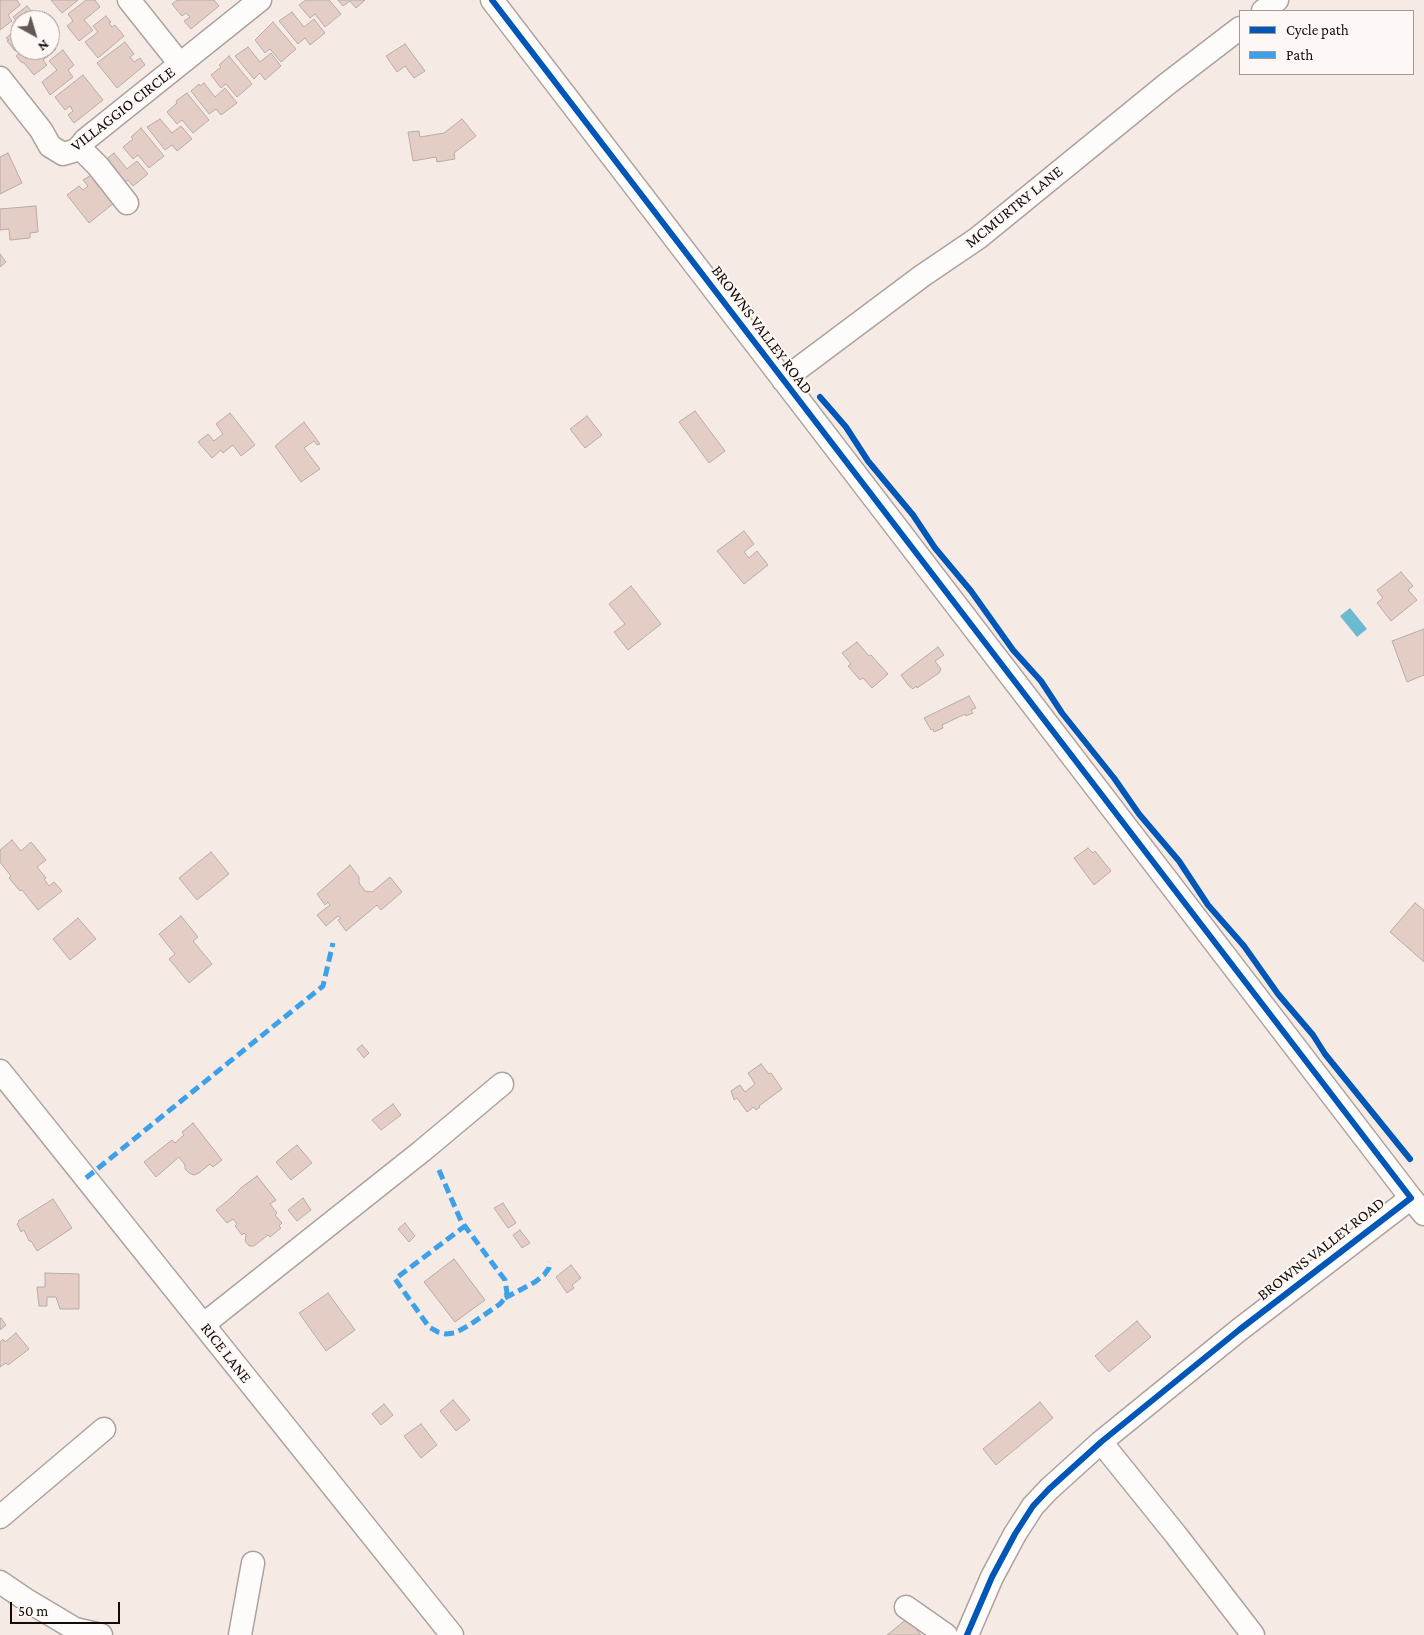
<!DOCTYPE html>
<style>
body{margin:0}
#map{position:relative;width:1424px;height:1635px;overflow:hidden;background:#f6eae5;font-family:"Crimson Pro",serif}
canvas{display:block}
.legend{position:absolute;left:1239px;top:10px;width:175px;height:65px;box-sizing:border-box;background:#fdf8f5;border:1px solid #a09996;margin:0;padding:6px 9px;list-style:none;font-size:15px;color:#140b08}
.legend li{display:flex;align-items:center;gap:10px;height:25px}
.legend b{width:25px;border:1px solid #a09996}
.north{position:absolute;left:10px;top:10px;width:50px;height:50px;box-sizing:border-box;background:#fdf8f5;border:1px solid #a09996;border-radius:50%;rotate:141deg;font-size:14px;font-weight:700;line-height:20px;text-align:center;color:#140b08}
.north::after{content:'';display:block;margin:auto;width:18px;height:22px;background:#635955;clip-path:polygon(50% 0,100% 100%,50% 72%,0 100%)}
.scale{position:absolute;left:10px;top:1602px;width:110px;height:22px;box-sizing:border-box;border:2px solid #140b08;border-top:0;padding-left:6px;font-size:15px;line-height:18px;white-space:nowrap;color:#140b08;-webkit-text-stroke:4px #fdf8f5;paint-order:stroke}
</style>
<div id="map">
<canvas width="1424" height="1635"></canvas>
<ul class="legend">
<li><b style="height:6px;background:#0057b8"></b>Cycle path</li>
<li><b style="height:6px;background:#3da1e9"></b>Path</li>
</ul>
<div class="north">N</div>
<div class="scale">50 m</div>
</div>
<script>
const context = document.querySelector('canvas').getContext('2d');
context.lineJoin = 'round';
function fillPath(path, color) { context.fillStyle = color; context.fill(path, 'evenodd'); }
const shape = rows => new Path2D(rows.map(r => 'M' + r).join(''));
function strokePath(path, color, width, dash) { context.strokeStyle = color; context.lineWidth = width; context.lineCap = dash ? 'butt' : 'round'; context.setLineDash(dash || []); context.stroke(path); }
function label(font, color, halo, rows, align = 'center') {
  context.font = font + ' "Crimson Pro",serif'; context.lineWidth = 4; context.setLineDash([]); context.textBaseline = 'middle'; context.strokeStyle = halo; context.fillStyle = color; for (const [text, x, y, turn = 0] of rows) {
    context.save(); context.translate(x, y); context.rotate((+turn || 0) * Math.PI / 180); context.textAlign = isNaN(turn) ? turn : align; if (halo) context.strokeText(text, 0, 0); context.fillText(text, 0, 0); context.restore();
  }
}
const water = shape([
 [1350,608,1367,629,1357,637,1340,616]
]);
const building = shape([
 [0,0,17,0,20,5,8,15,12,21,0,30,0,0],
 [51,0,78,0,62,13,51,0],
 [86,0,95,0,100,7,84,20,93,30,79,41,67,26,73,21,68,14,86,0],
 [177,0,214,0,219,6,191,29,184,21,190,17,186,13,182,16,172,4,177,0],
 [306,0,329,0,341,14,325,27,315,14,310,18,299,5,306,0],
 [338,0,365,0,356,8,350,1,343,6,338,0],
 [27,6,39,20,20,20,20,25,13,17,27,6],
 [292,12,304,27,314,19,325,33,310,45,305,38,298,44,279,21,292,12],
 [106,16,111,22,109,23,112,27,115,25,124,36,98,58,85,42,98,32,93,26,106,16],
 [273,22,296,49,281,62,270,49,265,53,255,40,273,22],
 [20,27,20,47,15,51,7,41,9,40,6,38,20,27],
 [50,42,56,49,43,60,47,65,34,75,24,63,21,62,16,56,23,50,50,50,50,42],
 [125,42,134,54,130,57,134,62,140,58,145,65,117,88,97,63,125,42],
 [405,44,425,71,414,78,405,66,397,72,386,56,405,44],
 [248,47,260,62,271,53,281,66,265,80,260,73,254,79,235,56,248,47],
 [63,50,74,65,68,70,73,77,50,95,42,82,57,70,49,61,63,50],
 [229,56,252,84,237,97,226,84,221,88,211,75,221,67,219,65,229,56],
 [83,75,103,100,74,123,68,115,73,111,70,106,65,110,55,97,83,75],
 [204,83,215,97,225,88,237,103,221,115,216,109,209,114,191,91,199,84,200,86,204,83],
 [187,93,209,120,193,133,182,120,177,124,167,112,177,103,176,101,187,93],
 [160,119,172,133,181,126,192,139,177,151,172,145,165,150,147,127,160,119],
 [462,119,476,136,454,153,455,159,437,162,436,157,413,161,408,132,419,131,420,137,444,133,462,119],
 [141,128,164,156,149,168,138,155,133,159,123,147,133,139,131,137,141,128],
 [8,153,22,183,0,194,0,157,8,153],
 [114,153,127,169,137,161,148,174,133,186,128,180,121,185,103,162,114,153],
 [91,175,114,203,89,223,67,195,79,186,83,190,88,186,83,180,91,175],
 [36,206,38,232,30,233,30,238,10,240,9,229,0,230,0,209,36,206],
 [0,254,6,262,0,267,0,254],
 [695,411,725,451,709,463,679,422,695,411],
 [230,413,255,445,241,456,233,445,223,453,221,450,212,458,198,442,208,434,214,441,223,434,216,424,230,413],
 [587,416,602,435,585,448,570,429,587,416],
 [304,422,320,444,317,445,314,441,304,448,320,469,301,482,275,446,304,422],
 [744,531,754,544,744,552,749,558,757,551,768,565,744,584,717,551,744,531],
 [1401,572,1413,586,1408,590,1417,600,1391,621,1377,603,1383,598,1377,590,1401,572],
 [631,586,661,624,628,650,614,632,625,624,609,604,631,586],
 [1424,629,1424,675,1407,682,1392,641,1424,629],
 [857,642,869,656,871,655,888,674,872,688,863,678,860,680,848,666,851,664,842,653,857,642],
 [938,647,944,655,935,661,941,669,939,673,917,688,916,686,913,689,908,685,901,675,938,647],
 [969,696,976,708,971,710,973,713,966,716,965,714,942,725,943,728,934,732,933,729,931,730,924,718,969,696],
 [12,840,21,851,31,842,46,860,37,867,46,878,44,879,49,886,54,882,62,891,38,910,22,890,20,891,9,878,11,876,0,862,0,850,12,840],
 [1088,848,1093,853,1095,851,1111,871,1094,885,1074,858,1088,848],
 [211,852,229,874,197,900,179,878,211,852],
 [350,865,359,877,359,883,365,891,372,892,390,877,402,892,381,910,377,905,346,931,338,920,341,918,338,916,326,926,317,915,330,905,328,902,325,905,317,894,350,865],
 [1415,903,1424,910,1424,962,1390,932,1415,903],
 [181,916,198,937,193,941,212,964,189,983,169,959,175,954,159,934,181,916],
 [78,918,96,939,70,960,53,939,78,918],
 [362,1045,369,1053,364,1058,357,1049,362,1045],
 [761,1064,769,1074,771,1073,782,1089,759,1106,760,1107,756,1110,754,1107,747,1112,737,1098,734,1100,731,1091,740,1085,745,1092,755,1084,748,1073,761,1064],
 [393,1104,401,1115,381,1130,372,1120,393,1104],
 [193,1123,222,1160,213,1167,210,1164,199,1173,194,1175,189,1173,185,1169,185,1165,179,1157,156,1177,144,1162,172,1140,175,1143,184,1135,182,1132,193,1123],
 [297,1145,312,1163,291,1180,276,1162,297,1145],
 [257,1176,276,1200,270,1204,277,1213,275,1215,282,1223,279,1226,281,1228,270,1237,268,1235,254,1246,249,1246,245,1241,246,1235,244,1233,242,1235,235,1226,237,1224,233,1219,227,1223,216,1210,232,1197,242,1187,257,1176],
 [303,1198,311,1210,297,1221,288,1210,303,1198],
 [53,1199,72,1228,37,1251,31,1241,29,1241,24,1230,21,1232,17,1224,19,1222,18,1221,53,1199],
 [503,1203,516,1223,508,1228,494,1208,503,1203],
 [405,1223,415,1236,409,1242,398,1229,405,1223],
 [520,1230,530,1243,522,1248,513,1235,520,1230],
 [454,1259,485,1300,455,1322,424,1282,454,1259],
 [571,1265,581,1278,572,1285,574,1288,567,1293,556,1277,571,1265],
 [45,1273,79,1274,79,1309,60,1309,56,1297,47,1297,47,1306,39,1306,37,1287,45,1287,45,1273],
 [328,1293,355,1330,326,1351,299,1313,328,1293],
 [1,1318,6,1325,0,1330,0,1319,1,1318],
 [1137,1321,1151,1337,1109,1372,1095,1356,1137,1321],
 [16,1333,29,1349,8,1365,6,1363,0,1367,0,1342,3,1339,5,1342,16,1333],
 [453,1400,470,1420,456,1431,440,1411,453,1400],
 [1040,1402,1053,1418,996,1465,983,1449,1040,1402],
 [384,1404,393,1415,381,1425,372,1414,384,1404],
 [421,1424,437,1445,421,1458,404,1436,421,1424],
 [908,1618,921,1635,887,1635,908,1618]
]);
const minor = shape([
 [129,0,180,64],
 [492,0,1411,1198,1239,1330,1101,1442,1049,1489,1033,1506,1015,1534,992,1577,967,1635],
 [1263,11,1277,0],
 [0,78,41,130,50,146,63,154,77,150,85,140,260,0],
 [79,147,98,166,127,203],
 [783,380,922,276,978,238,1167,84,1240,28],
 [0,1071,452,1635],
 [1411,1198,1424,1214],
 [204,1324,422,1151,502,1084],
 [1101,1442,1176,1535,1253,1635],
 [0,1517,104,1429],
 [0,1582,28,1601,75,1629,101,1635],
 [906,1607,946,1635],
 [240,1635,253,1563]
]);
const quiet = shape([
 [439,1170,461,1221,505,1280,507,1293,505,1298,500,1304,471,1324,455,1333,446,1334,438,1332,429,1327,395,1279,465,1226],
 [86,1178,323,986,333,943],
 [505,1298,535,1282,544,1275,549,1268,550,1262]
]);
const cycleway = shape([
 [492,0,1411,1198,1239,1330,1101,1442,1049,1489,1033,1506,1015,1534,992,1577,967,1635],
 [820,397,846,427,868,461,913,515,935,548,971,591,1013,650,1041,681,1062,713,1114,778,1139,814,1179,861,1208,905,1244,946,1278,994,1313,1035,1325,1054,1410,1159]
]);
const streetNames = [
 ["VILLAGGIO CIRCLE",123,109,-38],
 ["MCMURTRY LANE",1014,207,-39],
 ["BROWNS VALLEY ROAD",762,330,53],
 ["BROWNS VALLEY ROAD",1321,1249,-38],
 ["RICE LANE",226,1353,52]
];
fillPath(water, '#6cbad0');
fillPath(building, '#e3cdc5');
strokePath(building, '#b7aca8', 1);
strokePath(minor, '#aca29f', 25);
strokePath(minor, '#fefcfb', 22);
strokePath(quiet, '#3da1e9', 5, [10, 5]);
strokePath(cycleway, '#0057b8', 6);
label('16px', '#140b08', '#fdf8f5', streetNames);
</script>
